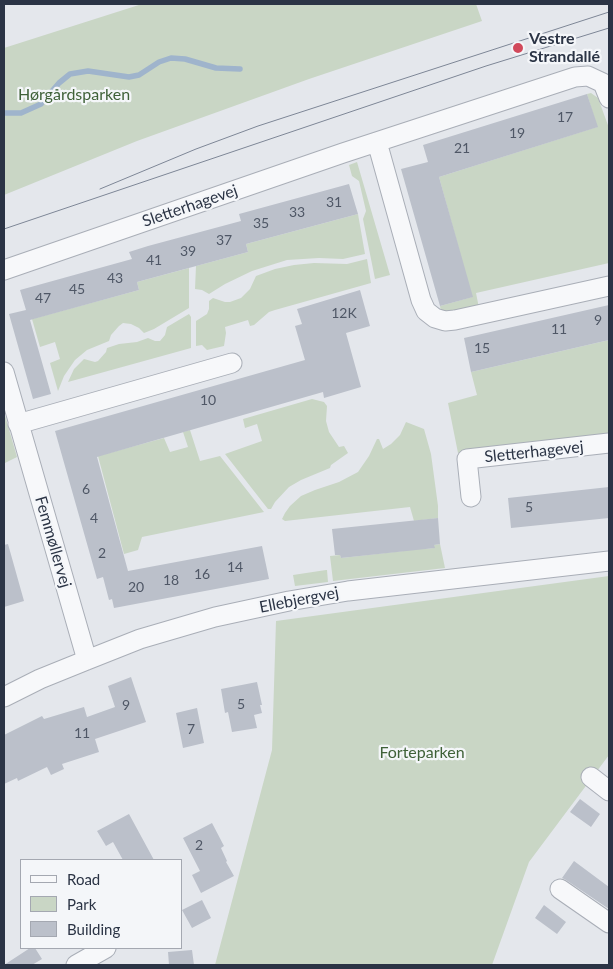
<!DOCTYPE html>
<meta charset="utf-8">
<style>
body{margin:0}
#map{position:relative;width:613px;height:969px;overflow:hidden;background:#e4e7ec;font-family:Lato,sans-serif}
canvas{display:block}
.frame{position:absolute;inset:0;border:5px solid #2b3445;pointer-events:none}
.legend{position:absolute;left:20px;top:859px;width:162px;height:90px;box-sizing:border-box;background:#f4f6f9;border:1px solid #a4a8b1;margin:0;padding:6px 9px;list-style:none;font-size:15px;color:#2b3445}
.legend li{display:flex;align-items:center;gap:10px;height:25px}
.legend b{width:25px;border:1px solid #a4a8b1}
</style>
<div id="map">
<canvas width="613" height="969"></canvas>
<div class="frame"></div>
<ul class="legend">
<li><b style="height:6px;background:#f7f8fa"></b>Road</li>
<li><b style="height:14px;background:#c9d6c5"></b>Park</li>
<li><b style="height:14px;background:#bbc0ca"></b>Building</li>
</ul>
</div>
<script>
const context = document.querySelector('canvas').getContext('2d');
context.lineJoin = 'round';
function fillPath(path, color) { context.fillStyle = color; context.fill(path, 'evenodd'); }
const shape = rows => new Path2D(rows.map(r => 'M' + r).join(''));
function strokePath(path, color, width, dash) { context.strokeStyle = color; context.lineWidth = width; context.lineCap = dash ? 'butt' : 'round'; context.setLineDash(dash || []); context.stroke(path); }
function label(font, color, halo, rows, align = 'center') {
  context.font = font + ' Lato,sans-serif'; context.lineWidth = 4.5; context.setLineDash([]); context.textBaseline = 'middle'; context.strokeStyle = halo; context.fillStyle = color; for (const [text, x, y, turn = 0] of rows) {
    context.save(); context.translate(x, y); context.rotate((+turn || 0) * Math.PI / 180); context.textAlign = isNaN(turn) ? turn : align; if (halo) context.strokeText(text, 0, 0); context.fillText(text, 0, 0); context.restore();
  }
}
const green = shape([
 [142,4,476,4,482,21,309,79,137,141,4,195,4,48],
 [591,93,598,98,609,128,609,263,476,293,479,308,453,314,441,311,440,306,472,297,439,177,597,127,587,94],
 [357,162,390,275,375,279,363,219,366,211,359,181,352,176,349,165],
 [358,214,365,254,343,259,319,258,287,260,252,271,225,284,209,294,202,290,195,289,196,266,248,252,246,244],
 [367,259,371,283,275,310,269,312,254,325,250,326,248,320,225,327,226,333,224,346,207,350,202,345,196,346,196,321,207,314,209,309,209,301,213,298,225,302,230,302,241,298,250,289,256,276,275,269,294,265,314,263,347,264],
 [189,268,189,308,154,329,144,333,139,328,131,324,123,323,119,326,111,335,109,341,87,350,75,360,64,376,58,391,50,363,60,359,55,342,40,347,32,319,139,290,137,282],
 [189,314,191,317,191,348,68,382,74,369,84,359,95,362,98,361,106,352,107,348,119,344,137,342,148,338,155,341,160,341,165,335,167,327],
 [609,340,609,436,458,453,448,403,477,395,471,372],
 [312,399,324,402,327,406,326,421,329,432,339,447,344,446,348,453,331,465,330,468,301,480,289,487,275,502,271,509,268,509,225,454,262,441,257,424,245,428,243,419],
 [4,412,17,457,5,463,4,458],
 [406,422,424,429,431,454,438,506,438,518,414,521,410,507,285,521,282,519,285,513,290,506,301,496,315,490,339,482,358,472,369,456,377,439,379,439,383,449,391,444,400,435],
 [190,430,200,461,220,456,264,512,142,537,138,550,124,554,98,456,164,438,170,452,188,447,183,432],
 [440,544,445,568,333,581,330,556,340,555,341,558,350,557,403,551,403,548,424,546,424,549,434,548,434,545],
 [326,570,327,570,328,582,295,586,293,575],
 [609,576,609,755,529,862,492,965,215,965,272,750,276,621]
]);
const stream = shape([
 [4,113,21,113,41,104,59,83,70,74,88,71,129,77,139,75,159,62,171,58,185,59,216,68,240,69]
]);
const building = shape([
 [587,94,598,127,439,177,473,297,440,306,401,169,428,162,423,145],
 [349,184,358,214,246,244,248,252,137,282,139,290,30,320,51,394,33,399,9,314,26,310,20,290,132,259,129,252,148,246,241,221,239,214],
 [360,290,370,326,346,333,361,387,324,398,323,392,97,457,128,571,262,546,269,579,114,608,112,599,109,600,103,577,97,579,55,431,305,360,295,326,302,324,297,309],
 [609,305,609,340,471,372,464,338],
 [609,487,609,518,511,528,508,498],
 [438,518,440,544,434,545,435,548,341,558,340,555,335,555,332,529],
 [8,544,24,601,4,607,4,545],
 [131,677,146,722,95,739,99,752,62,764,64,769,51,775,47,767,18,781,17,778,4,784,4,735,42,716,44,719,84,707,87,717,115,707,108,686],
 [257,682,262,705,260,705,262,713,254,715,257,728,232,732,228,712,225,713,221,689],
 [197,708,204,743,183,748,176,713],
 [580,799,600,814,591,827,570,812],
 [129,814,154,860,123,860,113,842,106,846,97,831],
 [212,823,224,846,221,848,227,861,226,862,234,876,201,893,192,875,200,871,183,838],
 [574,861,609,887,609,909,566,880,562,878],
 [202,900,211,918,192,928,182,910],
 [544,905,566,922,557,934,535,918],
 [30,948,35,948,42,959,32,965,4,965],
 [192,950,194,965,169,965,168,952]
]);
const street = shape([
 [377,142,421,300,426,311,435,318,445,321,455,320,609,286],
 [4,270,343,153,575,77,588,76,603,83,609,98],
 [4,372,87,660],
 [18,424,232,363],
 [471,497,467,459,609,443],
 [4,697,40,679,87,660,140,639,215,617,289,601,348,591,609,561],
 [591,777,609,791],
 [560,889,609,923],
 [76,965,106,948]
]);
const tram = shape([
 [100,189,196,149,258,126,609,12],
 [4,229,486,66,609,28]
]);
const markers = [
 [518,48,6,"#d1495b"]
];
const numberNames = [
 ["17",565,117],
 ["19",517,133],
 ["21",462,148],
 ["31",334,202],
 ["33",297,212],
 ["35",261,223],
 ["37",224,240],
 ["39",188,251],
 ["41",154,260],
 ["43",115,278],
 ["45",77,289],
 ["47",43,298],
 ["12K",344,313],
 ["9",598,320],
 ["11",559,329],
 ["15",482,348],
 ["10",208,400],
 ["6",86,489],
 ["5",529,507],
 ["4",94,518],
 ["2",102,553],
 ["14",235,567],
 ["16",202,574],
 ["18",171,580],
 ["20",136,587],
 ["5",241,704],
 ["9",126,705],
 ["7",191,729],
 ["11",82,733],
 ["2",199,845]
];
const poiNames = [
 ["Vestre",529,39],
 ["Strandallé",529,57]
];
const parkNames = [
 ["Hørgårdsparken",74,95],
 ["Forteparken",422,753]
];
const streetNames = [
 ["Sletterhagevej",190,206,-19],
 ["Sletterhagevej",534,452,-6],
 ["Femmøllervej",53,542,74],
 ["Ellebjergvej",299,600,-11]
];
fillPath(green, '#c9d6c5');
strokePath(stream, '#9fb4cc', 5.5);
fillPath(building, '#bbc0ca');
strokePath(street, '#a9aeb7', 21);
strokePath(street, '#f7f8fa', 19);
strokePath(tram, '#7d8696', 1);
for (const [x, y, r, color] of markers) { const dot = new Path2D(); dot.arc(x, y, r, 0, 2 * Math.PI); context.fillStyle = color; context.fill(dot); strokePath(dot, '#f4f6f9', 2); }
label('14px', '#4f5766', null, numberNames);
label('bold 16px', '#2b3445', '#f4f6f9', poiNames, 'left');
label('16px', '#3f6138', '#f4f6f9', parkNames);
label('16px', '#2b3445', '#f4f6f9', streetNames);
</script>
